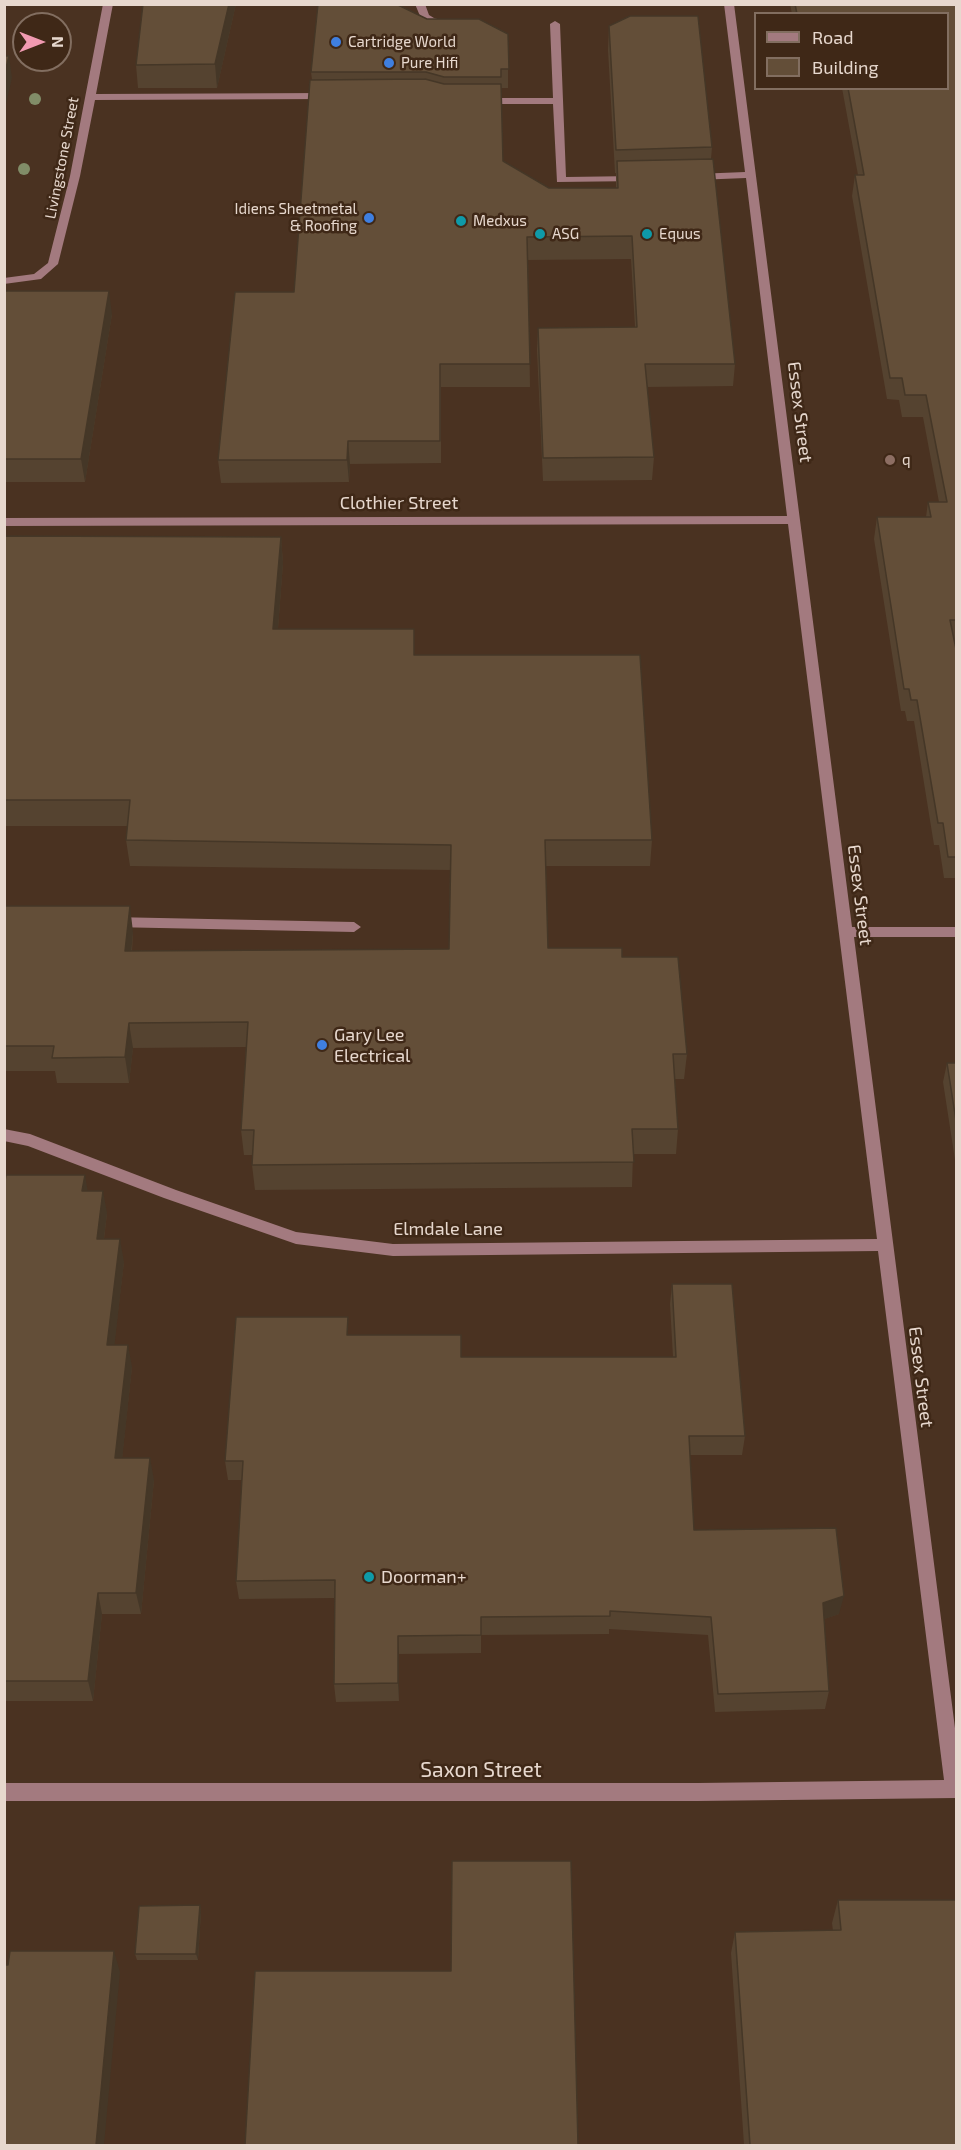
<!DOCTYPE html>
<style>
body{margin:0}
#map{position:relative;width:961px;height:2150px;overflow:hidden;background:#4a3221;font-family:"Exo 2",sans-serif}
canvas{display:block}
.frame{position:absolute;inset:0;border:6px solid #e7d8ce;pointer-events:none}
.legend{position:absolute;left:754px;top:12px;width:195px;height:78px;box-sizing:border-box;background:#3f2817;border:2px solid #826e60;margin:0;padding:8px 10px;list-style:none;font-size:18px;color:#e7d8ce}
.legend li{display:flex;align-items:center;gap:12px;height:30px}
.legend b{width:30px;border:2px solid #826e60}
.north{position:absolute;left:12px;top:12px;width:60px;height:60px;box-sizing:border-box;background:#3f2817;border:2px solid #826e60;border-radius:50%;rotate:90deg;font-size:16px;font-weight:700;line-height:24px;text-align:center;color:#e7d8ce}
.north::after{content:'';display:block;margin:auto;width:21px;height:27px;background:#f19ab1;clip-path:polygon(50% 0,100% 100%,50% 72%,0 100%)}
</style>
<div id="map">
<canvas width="961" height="2150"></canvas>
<div class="frame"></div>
<ul class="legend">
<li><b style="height:8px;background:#a37a7f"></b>Road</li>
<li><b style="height:16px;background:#634e38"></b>Building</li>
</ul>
<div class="north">N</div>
</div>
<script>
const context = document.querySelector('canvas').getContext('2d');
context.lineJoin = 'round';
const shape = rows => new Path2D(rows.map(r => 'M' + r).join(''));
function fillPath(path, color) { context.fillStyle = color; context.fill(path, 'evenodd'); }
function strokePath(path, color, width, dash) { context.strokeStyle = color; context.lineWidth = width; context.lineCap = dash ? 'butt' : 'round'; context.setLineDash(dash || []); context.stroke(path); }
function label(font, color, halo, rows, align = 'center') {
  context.font = font + ' "Exo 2",sans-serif'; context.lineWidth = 5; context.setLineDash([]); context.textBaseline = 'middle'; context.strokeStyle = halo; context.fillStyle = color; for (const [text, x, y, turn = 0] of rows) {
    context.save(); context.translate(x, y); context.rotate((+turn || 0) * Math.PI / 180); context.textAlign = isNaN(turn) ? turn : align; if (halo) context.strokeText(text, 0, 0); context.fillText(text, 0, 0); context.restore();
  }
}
const minor = shape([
 [103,4,113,4,96,94,329,93,334,96,329,99,95,100,80,176,58,264,41,279,4,284,4,278,34,274,48,263,70,176,103,4],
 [415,4,425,4,429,15,434,18,451,23,446,26,428,23,420,16,415,4],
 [724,4,734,4,852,927,956,927,956,937,854,937,956,1736,956,1798,698,1801,4,1801,4,1783,698,1783,944,1780,878,1251,393,1256,296,1244,164,1198,28,1146,4,1141,4,1129,30,1134,176,1190,296,1232,393,1244,877,1239,788,524,4,526,4,518,787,516,746,178,696,180,691,177,696,174,745,172,724,4],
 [555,21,560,24,566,177,636,176,640,177,640,181,557,182,553,104,481,104,476,101,481,98,553,98,550,24,555,21],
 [111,917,354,922,361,927,354,932,111,927,104,922,111,917]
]);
const trees = [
 [35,99],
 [24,169]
];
const wall = shape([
 [236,4,217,88,138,88,136,65],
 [790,4,957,4,957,642,954,642,957,654,957,878,944,878,939,845,934,845,914,721,907,721,905,711,901,711,874,539,877,517,926,517,928,502,939,502,923,417,902,417,899,400,887,399,852,196,855,175,858,175,842,88,948,88,948,14,792,14],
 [427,19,508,34,508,88,501,88,503,161,549,188,616,188,616,173,615,173,608,50,609,26,712,147,711,159,735,364,733,386,647,387,654,457,652,480,543,481,537,350,538,328,635,327,631,259,528,260,530,387,441,387,441,463,350,464,349,482,221,483,218,460,294,292,312,80,311,72],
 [4,291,112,314,85,482,4,482],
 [4,536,281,537,283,563,278,629,415,655,652,840,650,866,546,866,548,948,622,957,687,1054,684,1079,675,1079,678,1129,676,1154,633,1154,632,1187,255,1190,252,1165,253,1155,244,1155,241,1130,246,1047,133,1048,129,1083,57,1083,55,1071,4,1071,4,906,133,932,132,951,449,949,450,870,130,866,126,840,128,826,4,826],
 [947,1063,957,1063,957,1173,943,1082],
 [4,1186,88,1191,107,1213,104,1239,124,1262,114,1345,132,1367,122,1458,154,1480,141,1614,102,1614,93,1701,4,1701],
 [672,1284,745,1436,742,1455,690,1455,694,1530,839,1614,824,1619,829,1691,825,1709,715,1712,708,1635,609,1629,609,1634,481,1635,481,1653,399,1654,399,1701,336,1702,334,1684,335,1598,239,1599,236,1581,242,1480,228,1480,225,1461,349,1335,461,1357,673,1357,670,1304],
 [838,1900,957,2145,744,2145,731,1953,735,1932,833,1931,832,1923],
 [200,1905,201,1912,198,1960,137,1960,135,1954]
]);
const shadedWall = shape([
 [229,4,236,4,217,88,215,64],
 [9,56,12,78,4,113,4,76],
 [109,291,112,314,85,482,81,459],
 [348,441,350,464,349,482,347,460],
 [281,537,283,563,276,655,273,629],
 [130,906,133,932,129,977,125,951],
 [129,1023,133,1048,129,1083,125,1057],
 [85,1175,89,1198,82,1191],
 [103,1191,107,1213,101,1262,97,1239],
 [120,1239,124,1262,112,1367,107,1345],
 [128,1345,132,1367,120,1480,115,1458],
 [150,1458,154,1480,141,1614,136,1593],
 [98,1593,102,1614,93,1701,88,1681],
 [844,1596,839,1614,819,1621,823,1603],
 [398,1636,399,1654,399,1701,398,1683],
 [200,1905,201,1912,198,1960,196,1954],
 [114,1951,120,1972,104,2145,96,2145]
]);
const building = shape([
 [143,4,229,4,215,64,136,65,143,4],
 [318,4,396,4,427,19,479,19,508,34,509,69,501,69,501,77,444,77,426,72,311,72,318,4],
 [795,4,957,4,957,620,950,620,957,654,957,857,948,857,943,823,938,823,917,700,911,700,909,689,904,689,877,517,931,517,928,502,947,502,926,395,905,395,902,378,890,378,855,175,864,175,848,88,948,88,948,14,797,14,795,4],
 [630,16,698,16,712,147,616,150,609,26,630,16],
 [4,56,9,56,4,76,4,56],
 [425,79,444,84,501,84,503,161,549,188,618,188,617,161,713,159,735,364,645,364,654,457,543,458,538,328,637,327,632,236,527,237,530,364,440,364,440,441,348,441,347,460,218,460,235,292,294,292,310,80,425,79],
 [4,291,109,291,81,459,4,459,4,291],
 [4,536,281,537,273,629,414,629,414,655,640,655,652,840,545,840,548,948,622,948,622,957,678,957,687,1054,673,1054,678,1129,632,1129,634,1162,252,1165,254,1130,241,1130,248,1022,129,1023,125,1057,52,1058,54,1046,4,1046,4,906,130,906,125,951,449,949,451,845,126,840,130,800,4,800,4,536],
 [947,1063,957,1063,957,1127,947,1063],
 [6,1175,85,1175,82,1191,103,1191,97,1239,120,1239,107,1345,128,1345,115,1458,150,1458,136,1593,98,1593,88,1681,4,1681,4,1186,6,1175],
 [672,1284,732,1284,745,1436,689,1436,694,1530,836,1528,844,1596,823,1603,829,1691,718,1694,711,1617,610,1611,610,1616,481,1617,481,1635,398,1636,398,1683,334,1684,335,1580,236,1581,243,1461,225,1461,236,1317,348,1317,347,1335,461,1335,461,1357,676,1357,672,1284],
 [452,1861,571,1861,578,2145,245,2145,255,1971,451,1971,452,1861],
 [838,1900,957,1900,957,2145,750,2145,735,1932,841,1930,838,1900],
 [200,1905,196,1954,135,1954,139,1906,200,1905],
 [10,1951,114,1951,96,2145,4,2145,4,1965,8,1965,10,1951]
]);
const markers = [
 [336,42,6,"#3f7fe0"],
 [389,63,6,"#3f7fe0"],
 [369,218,6,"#3f7fe0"],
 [461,221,6,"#0f9aa8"],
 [540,234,6,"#0f9aa8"],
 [647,234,6,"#0f9aa8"],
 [890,460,6,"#8d6e63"],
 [322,1045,6,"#3f7fe0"],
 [369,1577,6,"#0f9aa8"]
];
const farPoinames = [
 ["Cartridge World",348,42],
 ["Pure Hifi",401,63],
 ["Idiens Sheetmetal",357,209,"right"],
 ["& Roofing",357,226,"right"],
 ["Medxus",473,221],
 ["ASG",552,234],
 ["Equus",659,234],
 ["q",902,460]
];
const farStreetnames = [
 ["Livingstone Street",62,158,-79]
];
const streetNames = [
 ["Essex Street",800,412,83],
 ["Clothier Street",399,503],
 ["Essex Street",860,895,83],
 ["Elmdale Lane",448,1229],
 ["Essex Street",921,1377,83]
];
const poiNames = [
 ["Gary Lee",334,1035],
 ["Electrical",334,1056],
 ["Doorman+",381,1577]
];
const nearStreetnames = [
 ["Saxon Street",481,1770]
];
fillPath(minor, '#a37a7f');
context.fillStyle = '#818d68';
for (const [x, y] of trees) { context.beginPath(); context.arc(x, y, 6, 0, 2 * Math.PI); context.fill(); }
fillPath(wall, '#554330');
fillPath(shadedWall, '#453727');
fillPath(building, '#634e38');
strokePath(building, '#453727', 1.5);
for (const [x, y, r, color] of markers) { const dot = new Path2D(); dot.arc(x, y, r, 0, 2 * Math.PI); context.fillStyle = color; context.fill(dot); strokePath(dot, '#3f2817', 2); }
label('15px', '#e7d8ce', '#3f2817', farPoinames, 'left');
label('15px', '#e7d8ce', '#3f2817', farStreetnames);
label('18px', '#e7d8ce', '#3f2817', streetNames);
label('18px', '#e7d8ce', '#3f2817', poiNames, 'left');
label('21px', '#e7d8ce', '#3f2817', nearStreetnames);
</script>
